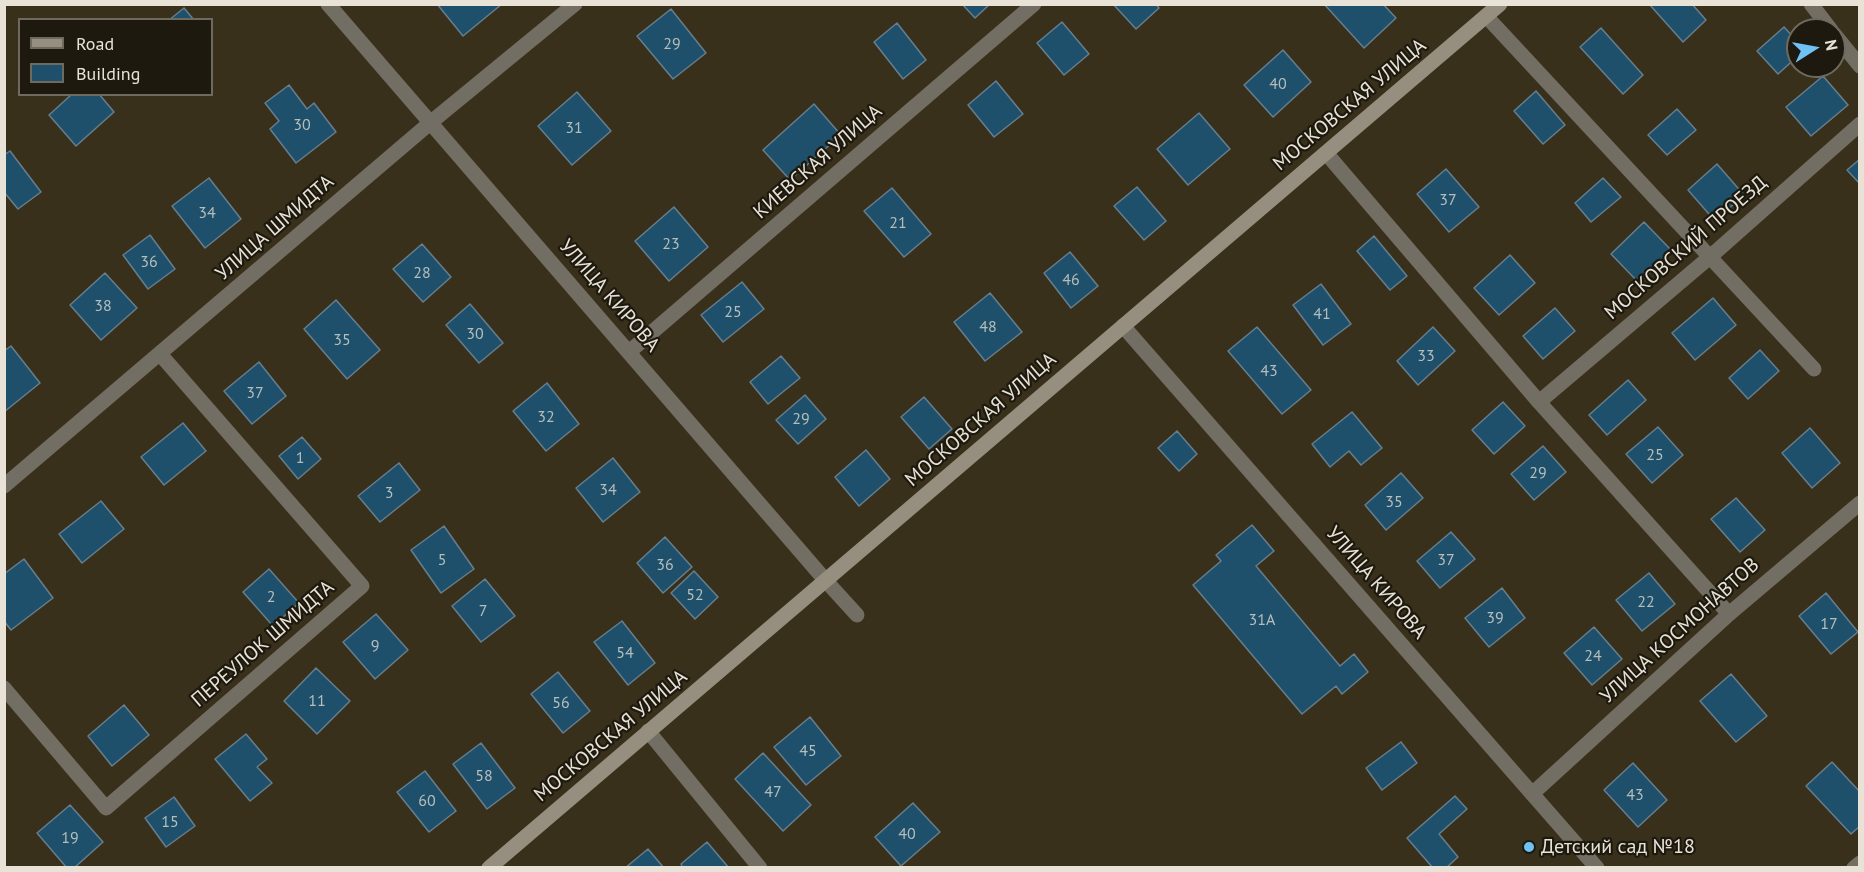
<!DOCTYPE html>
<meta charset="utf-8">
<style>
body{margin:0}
#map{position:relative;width:1864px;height:872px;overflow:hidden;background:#39301b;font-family:"PT Sans",sans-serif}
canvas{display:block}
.frame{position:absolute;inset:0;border:6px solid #e8e3d6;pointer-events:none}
.legend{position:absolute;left:18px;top:18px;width:195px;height:78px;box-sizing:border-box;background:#1d190f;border:2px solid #6e6a5f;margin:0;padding:8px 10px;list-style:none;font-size:18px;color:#e8e3d6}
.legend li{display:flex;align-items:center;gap:12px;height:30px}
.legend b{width:30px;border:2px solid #6e6a5f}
.north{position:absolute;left:1786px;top:18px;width:60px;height:60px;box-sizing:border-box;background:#1d190f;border:2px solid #6e6a5f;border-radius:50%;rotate:79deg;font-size:16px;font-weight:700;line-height:24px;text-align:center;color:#e8e3d6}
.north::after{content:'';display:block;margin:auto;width:21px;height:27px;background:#6fc2f4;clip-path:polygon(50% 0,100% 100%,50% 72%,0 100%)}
</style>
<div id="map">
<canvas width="1864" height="872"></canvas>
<div class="frame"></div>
<ul class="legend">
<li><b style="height:8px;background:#968f7f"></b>Road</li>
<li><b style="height:16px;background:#1f506b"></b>Building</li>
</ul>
<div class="north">N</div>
</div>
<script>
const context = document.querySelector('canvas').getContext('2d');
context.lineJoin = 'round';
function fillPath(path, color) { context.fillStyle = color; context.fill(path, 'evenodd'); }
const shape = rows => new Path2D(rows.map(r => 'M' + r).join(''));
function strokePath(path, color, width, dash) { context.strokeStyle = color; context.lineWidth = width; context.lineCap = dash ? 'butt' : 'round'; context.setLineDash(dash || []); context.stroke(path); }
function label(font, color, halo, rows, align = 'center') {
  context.font = font + ' "PT Sans",sans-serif'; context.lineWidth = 4.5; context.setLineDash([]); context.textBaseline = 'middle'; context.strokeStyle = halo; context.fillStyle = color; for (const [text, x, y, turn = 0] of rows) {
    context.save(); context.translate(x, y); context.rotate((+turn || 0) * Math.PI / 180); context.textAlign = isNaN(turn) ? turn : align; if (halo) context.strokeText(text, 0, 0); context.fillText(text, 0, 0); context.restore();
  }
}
const building = shape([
 [437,4,502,4,463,36,437,4],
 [962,4,990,4,975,18,962,4],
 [1113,4,1156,4,1159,8,1136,29,1113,4],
 [1324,4,1383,4,1396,18,1364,48,1324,4],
 [1649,4,1692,4,1706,20,1683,42,1649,4],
 [184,8,194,20,169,20,184,8],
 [671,9,706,53,673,79,637,36,671,9],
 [1062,22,1089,54,1064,75,1037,43,1062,22],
 [897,23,926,60,903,79,874,42,897,23],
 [1784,27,1798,42,1798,56,1778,74,1757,51,1784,27],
 [1601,28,1643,75,1623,94,1580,47,1601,28],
 [1283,50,1311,82,1273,117,1244,85,1283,50],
 [1823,76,1848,105,1811,136,1786,107,1823,76],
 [996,81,1023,114,994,137,968,105,996,81],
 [289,85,307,109,314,103,336,132,296,163,270,129,279,121,265,103,289,85],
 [1536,91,1565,125,1543,144,1514,111,1536,91],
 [577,92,611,131,572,165,538,126,577,92],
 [72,94,99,94,114,112,76,146,49,115,72,94],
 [814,104,841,135,790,180,763,150,814,104],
 [1677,109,1696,130,1667,155,1648,135,1677,109],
 [1199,113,1230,149,1188,185,1157,149,1199,113],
 [10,151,41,192,18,209,4,192,4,155,10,151],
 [1860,159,1860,184,1847,170,1860,159],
 [1717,164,1744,195,1715,221,1688,190,1717,164],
 [1446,169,1479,207,1449,232,1417,194,1446,169],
 [209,178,241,219,205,248,172,206,209,178],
 [1603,178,1621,197,1591,222,1575,203,1603,178],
 [1137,187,1166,221,1144,240,1114,206,1137,187],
 [892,188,931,234,904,257,864,211,892,188],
 [674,207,708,247,669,281,635,241,674,207],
 [1644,222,1672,251,1639,283,1611,254,1644,222],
 [150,235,175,269,148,289,123,255,150,235],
 [1374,236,1407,276,1390,290,1357,251,1374,236],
 [422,244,451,277,423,302,393,269,422,244],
 [1070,252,1098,286,1071,308,1044,273,1070,252],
 [1510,255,1535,283,1499,315,1474,288,1510,255],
 [105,273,137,308,101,340,70,305,105,273],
 [742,282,764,309,723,342,701,315,742,282],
 [1321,284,1351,324,1323,345,1293,305,1321,284],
 [990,293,1022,332,985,361,954,322,990,293],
 [1713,298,1736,325,1695,360,1672,333,1713,298],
 [336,300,380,350,347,379,304,329,336,300],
 [470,304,503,343,479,363,446,325,470,304],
 [1555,308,1575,331,1543,359,1523,336,1555,308],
 [1257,327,1311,390,1282,414,1228,351,1257,327],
 [1433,327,1455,351,1418,385,1397,361,1433,327],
 [11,346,40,383,4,412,4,351,11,346],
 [1760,350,1779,371,1748,399,1729,378,1760,350],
 [781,356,800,378,768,404,750,382,781,356],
 [259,362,286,396,252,424,224,391,259,362],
 [1628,380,1646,400,1607,435,1589,415,1628,380],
 [547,383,579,424,546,451,513,411,547,383],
 [805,395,826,419,798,444,776,420,805,395],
 [924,397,952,429,929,449,901,417,924,397],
 [1503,402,1525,426,1494,454,1472,430,1503,402],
 [1352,412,1382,448,1361,465,1349,451,1330,467,1312,444,1352,412],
 [183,423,206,451,164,485,141,457,183,423],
 [1658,427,1683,455,1652,483,1626,454,1658,427],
 [1810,428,1840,463,1812,488,1782,453,1810,428],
 [1177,431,1197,454,1179,471,1158,448,1177,431],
 [302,437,321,459,298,479,279,456,302,437],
 [1543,446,1566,472,1534,500,1511,474,1543,446],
 [866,450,890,479,859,506,835,477,866,450],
 [613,458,640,492,603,522,576,488,613,458],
 [399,463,420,490,380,522,358,496,399,463],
 [1401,473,1423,498,1386,530,1365,505,1401,473],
 [1736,498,1765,530,1740,552,1711,519,1736,498],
 [101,501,124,529,82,563,59,534,101,501],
 [1252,525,1274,551,1256,566,1340,666,1354,654,1368,672,1342,694,1336,686,1302,714,1193,585,1221,561,1216,555,1252,525],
 [444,526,474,569,441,593,411,550,444,526],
 [1451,532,1475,559,1440,588,1417,561,1451,532],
 [665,537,692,567,663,593,637,563,665,537],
 [24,559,53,598,11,630,4,621,4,574,24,559],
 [269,569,299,603,273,626,243,592,269,569],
 [694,571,718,597,695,619,671,593,694,571],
 [1649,573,1675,604,1642,631,1616,600,1649,573],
 [485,579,515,616,481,642,452,606,485,579],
 [1502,588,1525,618,1489,647,1465,618,1502,588],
 [1826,593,1858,632,1831,654,1799,616,1826,593],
 [376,614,408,650,375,679,343,642,376,614],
 [622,621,655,663,628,685,594,642,622,621],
 [1594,627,1622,659,1592,685,1564,653,1594,627],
 [316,668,350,701,317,734,284,701,316,668],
 [558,672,590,711,563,733,531,694,558,672],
 [1731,674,1767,716,1736,742,1700,701,1731,674],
 [124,705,149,735,112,766,88,736,124,705],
 [810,717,841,756,806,785,774,747,810,717],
 [246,734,267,759,257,767,272,783,250,801,215,759,246,734],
 [1401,742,1417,763,1382,790,1366,768,1401,742],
 [481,743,515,788,487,809,453,764,481,743],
 [763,753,811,805,783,831,735,779,763,753],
 [1832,762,1860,792,1860,826,1851,834,1806,786,1832,762],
 [1633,763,1667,800,1638,827,1604,790,1633,763],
 [425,771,456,811,429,832,397,792,425,771],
 [1455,796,1467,809,1439,834,1458,857,1446,868,1433,868,1407,838,1455,796],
 [174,797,195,826,166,847,145,818,174,797],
 [913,803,940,832,901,866,875,837,913,803],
 [70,805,103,842,74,868,67,868,37,833,70,805],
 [707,842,729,868,683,868,681,864,707,842],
 [648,849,664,868,625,868,648,849]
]);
const lane = shape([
 [1811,4,1831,30],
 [1486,16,1814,369],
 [1834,34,1860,66],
 [1326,153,1539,402,1729,614],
 [826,581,857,615],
 [4,688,106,808,362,586,160,354],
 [648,731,760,868]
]);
const street = shape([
 [328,4,826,581],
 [1123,326,1597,868],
 [629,352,1034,4],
 [1539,402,1711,256,1860,124],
 [4,486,430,123,575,4],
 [1532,794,1729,614,1860,503],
 [1854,868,1860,863]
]);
const secondary = shape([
 [489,868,1500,4]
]);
const markers = [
 [1529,847,6,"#6fc2f4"]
];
const numberNames = [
 ["29",672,44],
 ["40",1278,84],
 ["30",302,125],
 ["31",574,128],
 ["37",1448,200],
 ["34",207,213],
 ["21",898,223],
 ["23",671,244],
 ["36",149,262],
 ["28",422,273],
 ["46",1071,280],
 ["38",103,306],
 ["25",733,312],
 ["41",1322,314],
 ["48",988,327],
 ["30",475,334],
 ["35",342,340],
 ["33",1426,356],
 ["43",1269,371],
 ["37",255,393],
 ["32",546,417],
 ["29",801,419],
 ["25",1655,455],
 ["1",300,458],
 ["29",1538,473],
 ["34",608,490],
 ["3",389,493],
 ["35",1394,502],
 ["5",442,560],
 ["37",1446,560],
 ["36",665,565],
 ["52",695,595],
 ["2",271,597],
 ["22",1646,602],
 ["7",483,611],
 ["39",1495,618],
 ["31А",1262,620],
 ["17",1829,624],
 ["9",375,646],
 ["54",625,653],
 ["24",1593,656],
 ["11",317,701],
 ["56",561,703],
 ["45",808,751],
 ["58",484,776],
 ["47",773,792],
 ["43",1635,795],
 ["60",427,801],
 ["15",170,822],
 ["40",907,834],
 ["19",70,838]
];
const streetNames = [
 ["МОСКОВСКАЯ УЛИЦА",1350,105,-40],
 ["КИЕВСКАЯ УЛИЦА",818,162,-41],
 ["УЛИЦА ШМИДТА",275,228,-41],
 ["МОСКОВСКИЙ ПРОЕЗД",1686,248,-41],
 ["УЛИЦА КИРОВА",609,296,49],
 ["МОСКОВСКАЯ УЛИЦА",981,420,-41],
 ["УЛИЦА КИРОВА",1376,583,49],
 ["УЛИЦА КОСМОНАВТОВ",1680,631,-42],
 ["ПЕРЕУЛОК ШМИДТА",263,644,-41],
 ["МОСКОВСКАЯ УЛИЦА",611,736,-40]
];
const poiNames = [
 ["Детский сад №18",1541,847]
];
fillPath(building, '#1f506b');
strokePath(building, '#667e8d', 1.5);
strokePath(lane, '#726e63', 15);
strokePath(street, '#726e63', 15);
strokePath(secondary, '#968f7f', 15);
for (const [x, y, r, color] of markers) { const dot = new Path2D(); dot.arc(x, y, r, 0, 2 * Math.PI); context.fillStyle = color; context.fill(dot); strokePath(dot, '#1d190f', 2); }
label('16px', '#b6bebb', null, numberNames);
label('20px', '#e8e3d6', '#1d190f', streetNames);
label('20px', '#e8e3d6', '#1d190f', poiNames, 'left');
</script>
